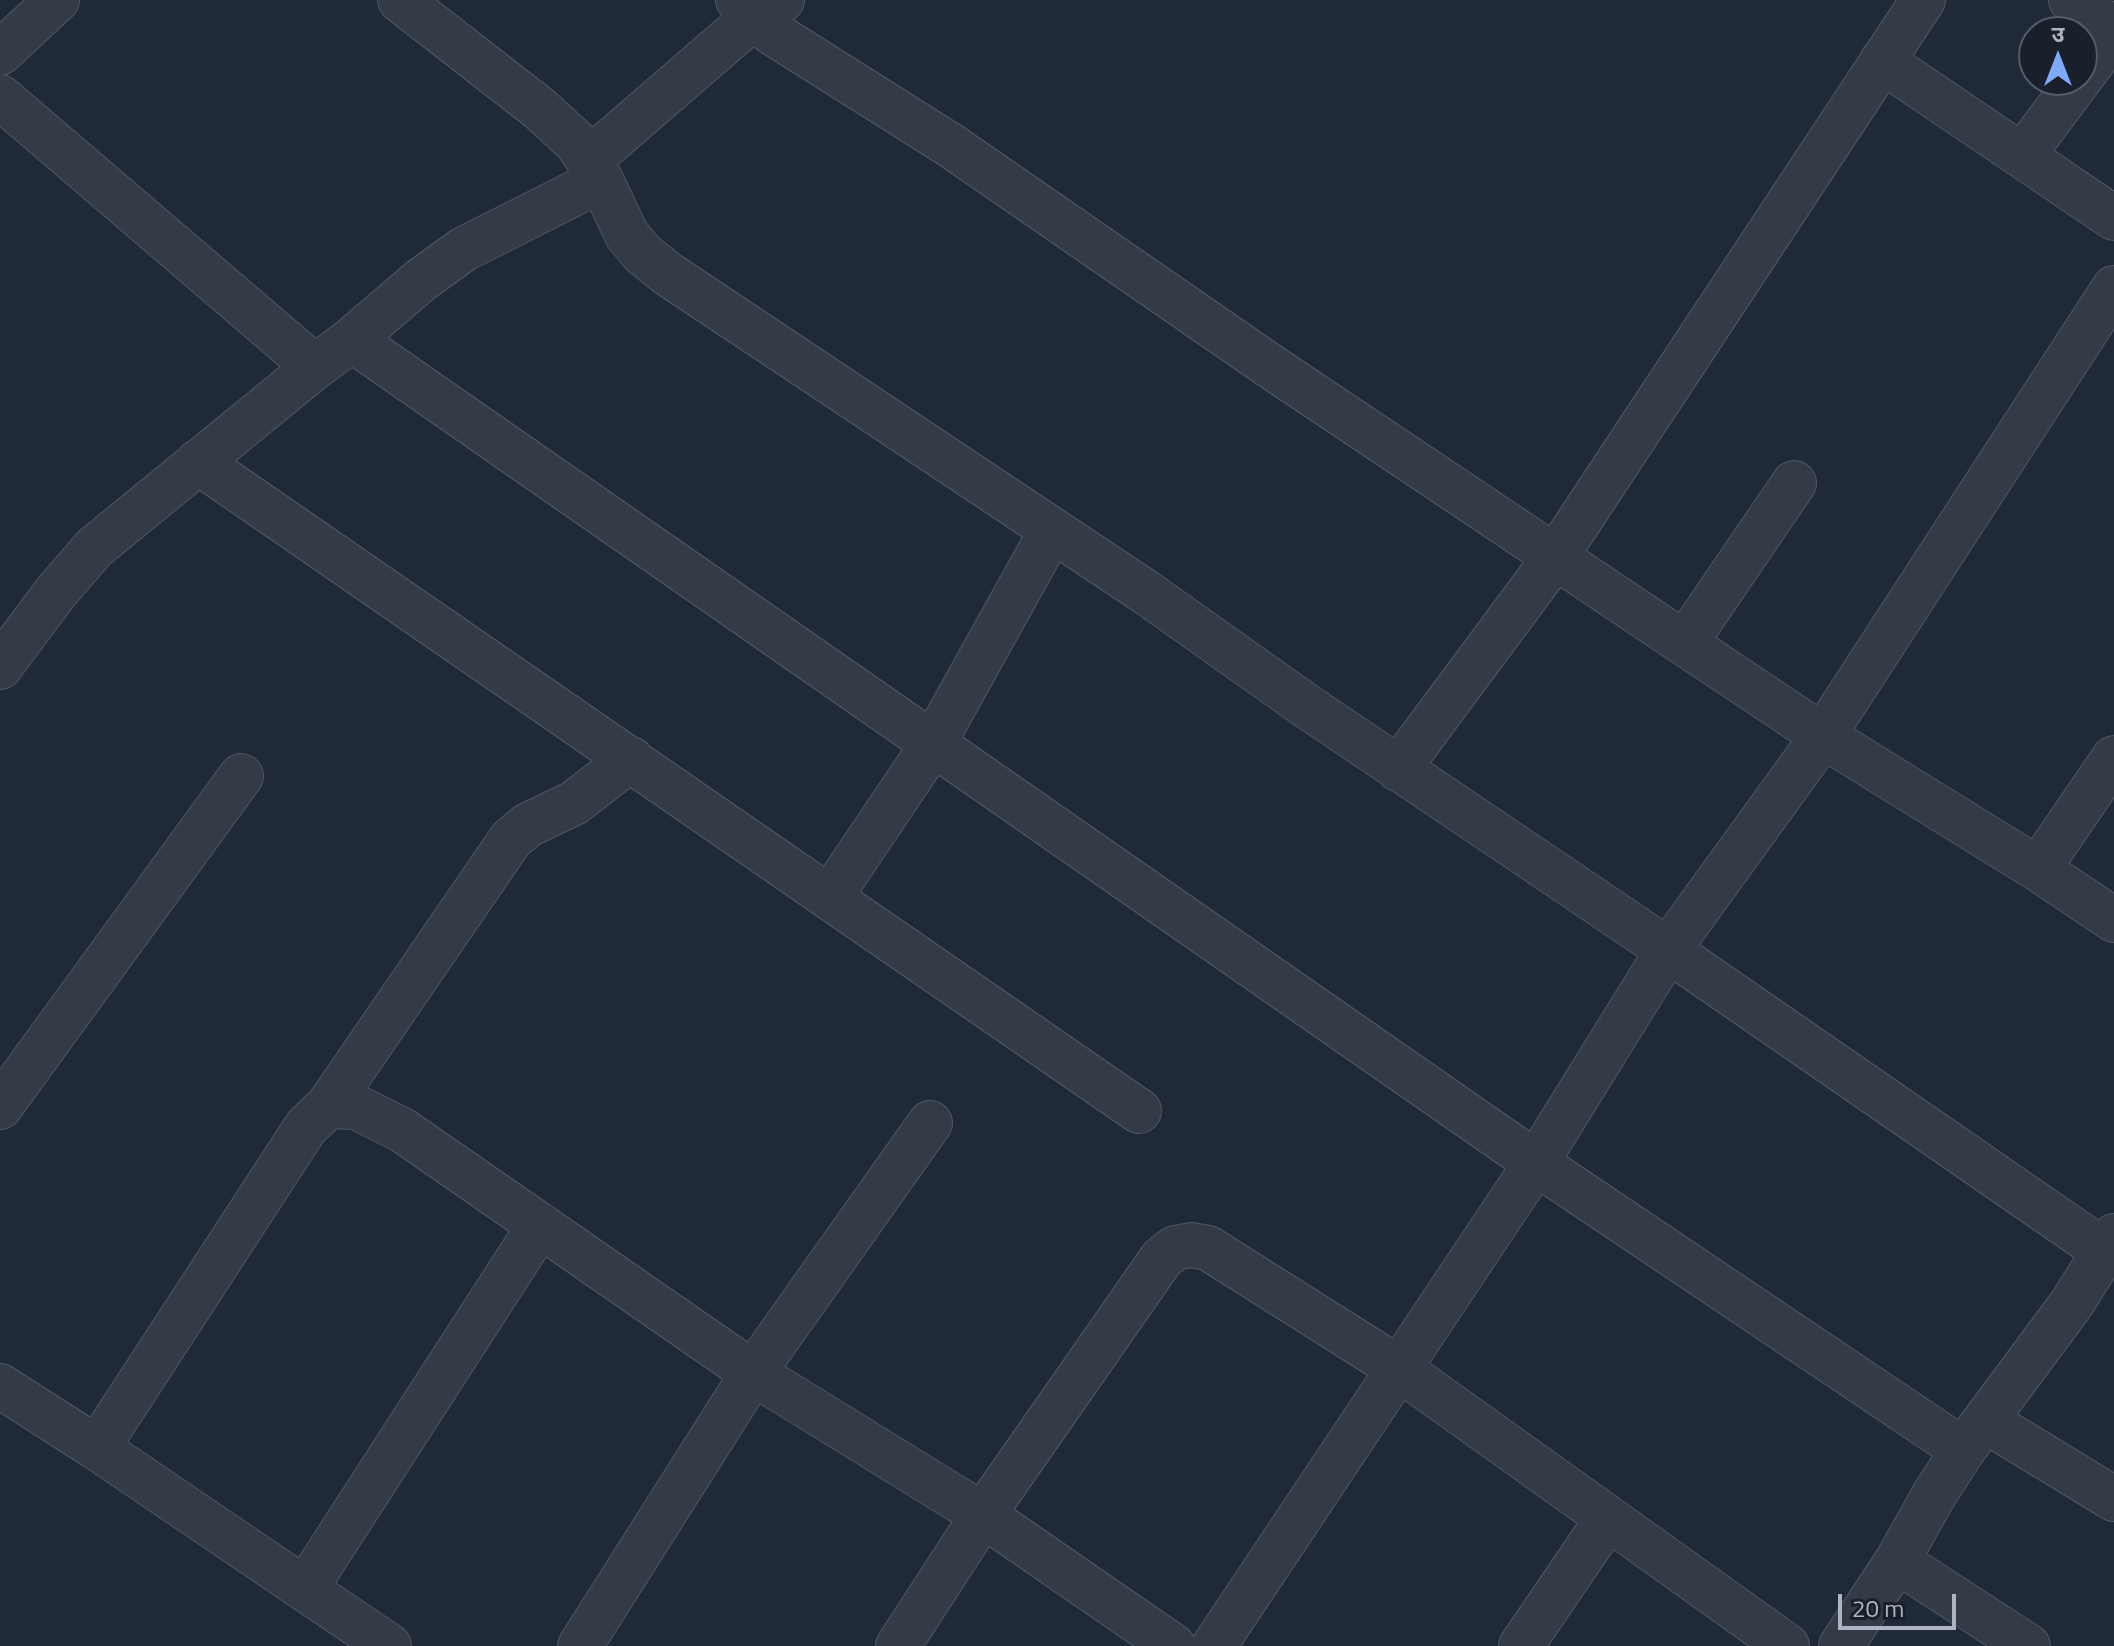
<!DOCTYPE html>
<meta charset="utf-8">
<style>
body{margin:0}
#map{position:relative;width:2114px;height:1646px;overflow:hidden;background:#1f2937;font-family:"Titillium Web","Noto Sans Devanagari",sans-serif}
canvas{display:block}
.north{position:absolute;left:2018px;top:16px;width:80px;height:80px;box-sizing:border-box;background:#19202c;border:2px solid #545c69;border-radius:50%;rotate:0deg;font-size:22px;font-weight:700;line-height:32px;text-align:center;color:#adb5c4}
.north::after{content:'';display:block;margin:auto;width:28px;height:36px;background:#7eaaf9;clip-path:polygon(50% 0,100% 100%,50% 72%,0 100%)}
.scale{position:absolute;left:1838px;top:1594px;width:118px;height:36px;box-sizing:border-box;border:4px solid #adb5c4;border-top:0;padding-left:10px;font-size:24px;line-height:28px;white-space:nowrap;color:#adb5c4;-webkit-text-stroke:6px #19202c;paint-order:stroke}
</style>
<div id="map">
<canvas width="2114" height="1646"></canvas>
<div class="north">उ</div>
<div class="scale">20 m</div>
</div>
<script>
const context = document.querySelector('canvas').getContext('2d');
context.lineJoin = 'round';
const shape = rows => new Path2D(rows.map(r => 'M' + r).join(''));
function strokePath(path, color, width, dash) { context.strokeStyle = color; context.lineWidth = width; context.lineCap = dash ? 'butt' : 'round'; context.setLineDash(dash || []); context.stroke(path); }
const street = shape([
 [400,0,540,109,577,143,601,180,627,235,643,254,668,274,1147,593,1305,705,1668,950,1823,736,2114,288],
 [738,0,757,21,774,34,950,145,1273,368,1823,736,2038,869,2114,920],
 [2071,0,2114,29],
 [0,53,57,0],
 [1882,61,2114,218],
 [2082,76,2114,33],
 [0,97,315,367],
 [2023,155,2079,80],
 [589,160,754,17,782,0],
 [350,341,421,280,464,249,601,180],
 [198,462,1139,1111],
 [1685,643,1794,483],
 [0,667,56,592,94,548,315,367,350,341,358,344,1536,1163,1963,1450],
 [1398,769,1556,556,1923,0],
 [2038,869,2114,758],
 [830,897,933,744,1052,530],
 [328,1106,511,839,528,825,574,803,631,759],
 [0,1107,241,776],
 [0,1386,97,1448,389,1646],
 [1986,1421,2114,1499],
 [97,1448,306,1127,328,1106,356,1107,402,1130,753,1373,983,1515,1173,1646],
 [1897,1561,2028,1646],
 [305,1589,540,1225],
 [580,1646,753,1373,930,1123],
 [898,1646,983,1515,1162,1258,1175,1248,1191,1245,1208,1248,1398,1368,1787,1646],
 [1214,1646,1536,1163,1668,950,2104,1251],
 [1521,1646,1608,1518],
 [1841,1646,1897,1561,1934,1495,1963,1450,2072,1303,2114,1236]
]);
strokePath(street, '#505865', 46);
strokePath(street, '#333b47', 44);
</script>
